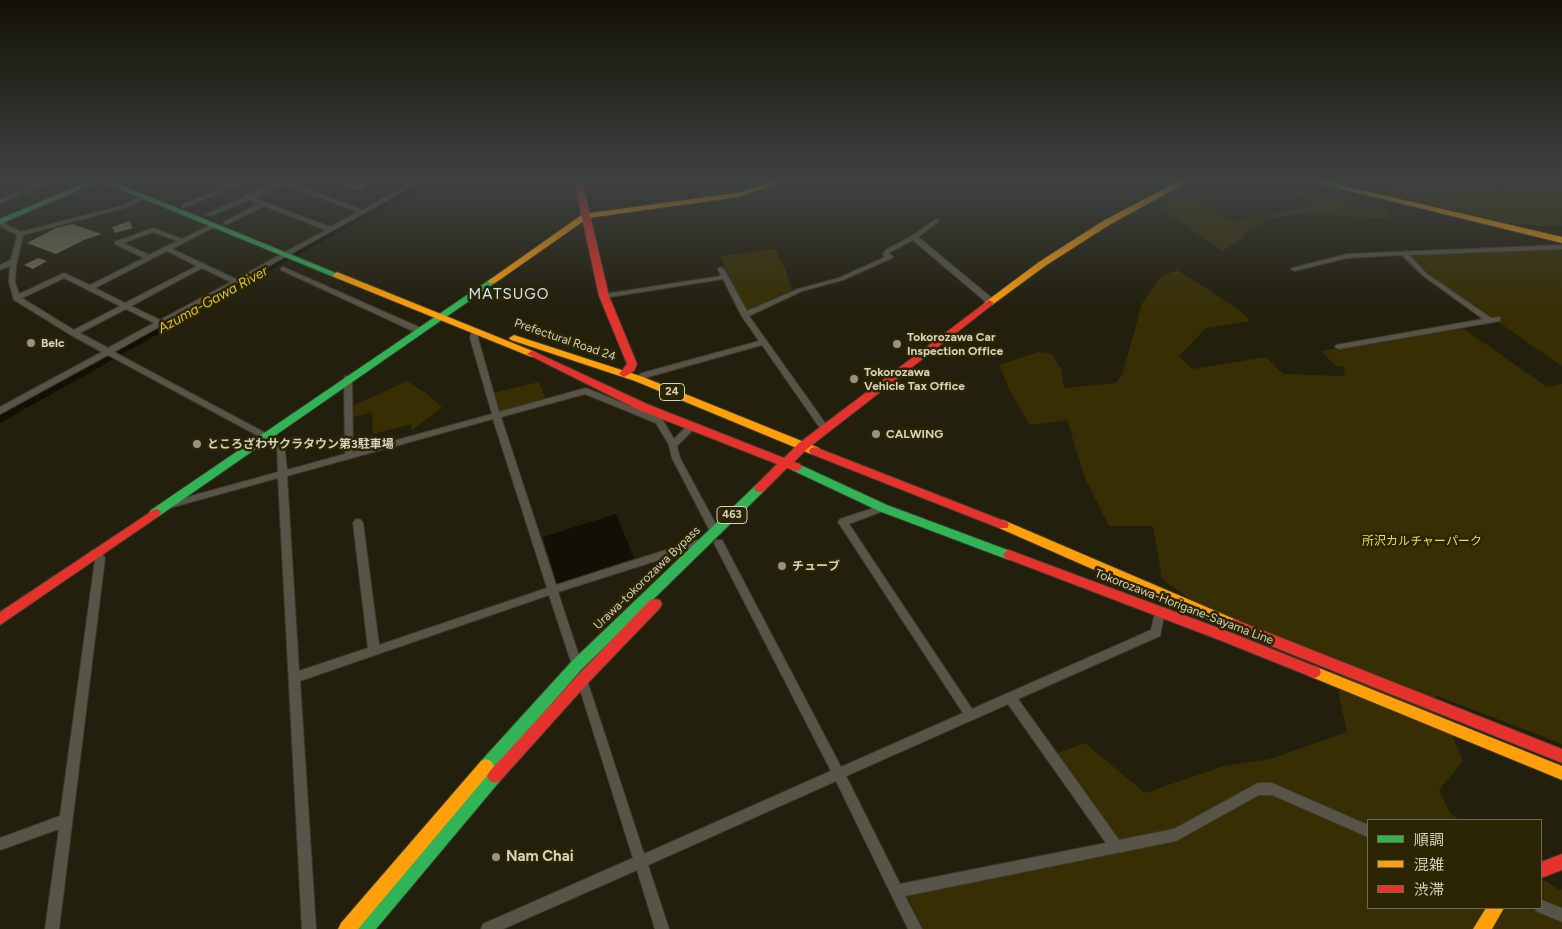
<!DOCTYPE html>
<meta charset="utf-8">
<style>
body{margin:0}
#map{position:relative;width:1562px;height:929px;overflow:hidden;background:#221f0d;font-family:Figtree,"Noto Sans JP",sans-serif}
canvas{display:block}
.legend{position:absolute;left:1367px;top:819px;width:175px;height:90px;box-sizing:border-box;background:#2b2504;border:1px solid #6f6a4f;margin:0;padding:6px 9px;list-style:none;font-size:15px;color:#d6d2c0}
.legend li{display:flex;align-items:center;gap:10px;height:25px}
.legend b{width:25px;border:1px solid #6f6a4f}
</style>
<div id="map">
<canvas width="1562" height="929"></canvas>
<ul class="legend">
<li><b style="height:6px;background:#30b455"></b>順調</li>
<li><b style="height:6px;background:#ff9f0a"></b>混雑</li>
<li><b style="height:6px;background:#e5322d"></b>渋滞</li>
</ul>
</div>
<script>
const context = document.querySelector('canvas').getContext('2d');
context.lineJoin = 'round';
function fillPath(path, color) { context.fillStyle = color; context.fill(path, 'evenodd'); }
const shape = rows => new Path2D(rows.map(r => 'M' + r).join(''));
function strokePath(path, color, width, dash) { context.strokeStyle = color; context.lineWidth = width; context.lineCap = dash ? 'butt' : 'round'; context.setLineDash(dash || []); context.stroke(path); }
function label(font, color, halo, rows, align = 'center') {
  context.font = font + ' Figtree,"Noto Sans JP",sans-serif'; context.lineWidth = 5; context.setLineDash([]); context.textBaseline = 'middle'; context.strokeStyle = halo; context.fillStyle = color; for (const [text, x, y, turn = 0] of rows) {
    context.save(); context.translate(x, y); context.rotate((+turn || 0) * Math.PI / 180); context.textAlign = isNaN(turn) ? turn : align; if (halo) context.strokeText(text, 0, 0); context.fillText(text, 0, 0); context.restore();
  }
}
const green = shape([
 [1390,181,1433,181,1445,187,1461,181,1475,181,1497,190,1528,181,1562,181,1562,225,1554,227,1509,223,1384,194],
 [1303,190,1340,201,1387,210,1392,216,1386,219,1305,213,1262,220,1264,225,1246,231,1243,238,1223,251,1159,207,1187,193,1236,223,1244,218,1313,206,1297,191],
 [1562,248,1562,366,1498,322,1489,318,1425,272,1411,259,1411,257,1416,255],
 [775,249,785,268,792,290,745,312,720,256],
 [1177,270,1241,311,1250,321,1206,328,1179,356,1192,369,1266,357,1283,374,1345,376,1343,366,1336,366,1321,351,1460,326,1547,387,1562,384,1562,744,1435,695,1463,761,1439,790,1450,813,1460,820,1368,820,1368,908,1541,908,1541,878,1559,890,1562,889,1562,929,923,929,907,896,910,891,1125,851,1055,754,1085,743,1145,793,1224,766,1270,759,1347,732,1332,664,1201,612,1204,606,1193,601,1162,579,1153,526,1109,526,1085,478,1067,420,1030,425,1010,391,999,365,1038,352,1052,354,1061,369,1064,388,1116,383,1122,375,1142,304,1161,277],
 [407,381,427,394,442,407,411,431,412,424,373,434,372,412,352,417,353,406],
 [539,382,546,400,498,413,493,393]
]);
const water = shape([
 [616,514,634,558,557,584,543,537]
]);
const river = shape([
 [417,181,430,181,0,423,0,411,417,181]
]);
const building = shape([
 [333,181,378,181,359,191],
 [129,221,133,228,115,233,112,227],
 [72,224,102,234,84,240,56,254,27,243,56,228],
 [38,258,47,261,33,269,24,265]
]);
const street = shape([
 [43,181,52,181,0,203,0,199,43,181],
 [211,181,220,181,229,185,238,181,247,181,234,187,233,189,229,189,186,207,182,207,182,205,224,187,211,181],
 [278,181,287,181,362,210,414,181,422,181,114,352,284,443,287,470,345,454,344,378,345,376,351,376,352,378,353,452,492,414,470,338,472,329,478,329,478,338,499,412,586,388,662,419,674,439,689,424,695,424,696,426,695,428,677,446,680,458,720,532,718,535,715,536,712,535,672,458,669,445,656,423,585,394,501,417,556,585,697,540,700,541,702,544,700,547,558,592,582,665,581,668,577,670,573,668,572,665,549,595,300,681,316,929,302,929,278,478,166,509,163,508,161,506,163,504,166,503,278,472,277,446,108,355,0,414,0,407,102,352,71,335,14,300,9,282,10,266,0,270,0,265,11,260,17,235,0,226,0,221,21,232,124,205,143,196,148,197,128,207,23,235,16,266,15,282,19,294,64,273,90,285,144,258,115,244,115,242,153,228,182,239,214,223,216,224,216,226,172,249,236,279,326,230,264,206,228,224,224,224,224,222,258,204,249,200,210,216,205,215,278,181],
 [283,184,358,212,330,227,254,198,283,184],
 [153,232,177,241,149,255,123,243,153,232],
 [167,251,197,266,125,303,95,288,167,251],
 [202,268,231,282,160,320,131,306,202,268],
 [64,278,120,306,74,330,22,298,64,278],
 [126,309,154,323,108,348,80,333,126,309],
 [493,419,547,588,379,645,363,523,361,520,358,519,355,520,353,523,368,648,299,671,287,476,493,419],
 [936,219,938,220,938,222,918,237,993,299,993,303,987,303,913,240,890,252,890,254,893,257,892,258,843,280,802,291,749,316,828,427,829,429,828,431,825,432,822,431,762,345,648,377,642,381,636,381,635,379,636,377,642,373,759,341,741,315,723,279,604,298,600,296,604,294,721,276,718,269,721,267,724,269,747,311,798,289,839,278,885,257,883,254,886,250,912,236,936,219],
 [1562,245,1562,249,1409,255,1426,273,1491,318,1500,317,1500,321,1339,349,1335,347,1336,345,1483,319,1422,275,1402,255,1347,258,1294,271,1291,269,1292,268,1347,254,1562,245],
 [283,267,421,328,422,330,418,332,415,332,281,270,281,268,283,267],
 [883,505,886,506,888,508,886,510,849,524,972,709,1151,630,1156,608,1160,607,1164,608,1165,611,1160,636,1018,699,1119,840,1174,829,1258,783,1272,783,1368,825,1368,837,1272,795,1259,795,1176,841,905,896,922,929,908,929,836,781,648,865,669,929,655,929,637,870,503,929,481,929,483,924,633,858,577,680,578,677,582,675,586,677,587,680,644,854,831,771,714,543,716,540,722,540,841,767,963,713,838,522,840,519,883,505],
 [1008,704,1106,843,900,884,846,776,1008,704],
 [94,550,103,555,105,558,59,929,45,929,59,829,0,850,0,838,60,816,95,560,89,554,91,551,94,550],
 [1541,900,1562,908,1562,922,1536,911,1535,908,1541,908,1541,900]
]);
const fast = shape([
 [90,181,111,181,341,275,340,277,334,277,100,181,0,224,0,219,90,181],
 [492,278,495,279,495,283,159,516,151,516,149,513,151,510,492,278],
 [796,463,887,505,1013,552,1015,555,1013,558,1009,560,879,511,792,470,790,467,796,463],
 [760,484,764,485,766,488,764,491,582,669,493,770,500,771,503,776,500,781,376,929,356,929,359,923,488,772,481,771,478,766,481,761,572,661,756,485,760,484]
]);
const slow = shape([
 [773,181,785,181,738,197,588,218,495,283,489,283,488,281,583,214,737,193,773,181],
 [1179,181,1189,181,1109,225,1045,266,992,305,989,306,984,303,1039,262,1103,221,1179,181],
 [1309,181,1323,181,1562,237,1562,243,1309,181],
 [337,272,535,352,537,354,532,357,529,356,334,277,333,275,337,272],
 [514,335,643,377,819,448,821,451,819,454,811,454,635,381,511,340,509,338,514,335],
 [1003,520,1239,621,1241,625,1239,629,1234,631,1229,629,999,528,997,525,999,522,1003,520],
 [1314,666,1562,766,1562,780,1309,676,1307,672,1309,668,1314,666],
 [486,759,491,761,494,766,491,771,358,929,338,929,341,923,481,761,486,759],
 [1486,908,1504,908,1492,929,1473,929,1486,908]
]);
const jam = shape([
 [574,181,582,181,609,296,637,364,634,371,624,377,619,374,627,364,599,296,574,181],
 [989,300,994,303,992,305,807,449,794,462,800,464,802,467,800,470,796,471,787,468,764,491,760,492,756,491,754,488,756,485,777,464,639,410,527,354,532,351,535,352,647,404,784,458,799,443,989,300],
 [815,447,1007,522,1009,525,1007,528,999,528,811,454,809,451,811,448,815,447],
 [155,509,159,510,161,513,159,516,0,625,0,612,155,509],
 [1009,550,1232,633,1319,668,1321,672,1319,676,1314,678,1222,641,1005,558,1003,555,1005,552,1009,550],
 [655,599,660,600,662,604,660,608,587,684,500,781,495,783,490,781,487,776,490,771,577,676,650,600,655,599],
 [1234,619,1562,749,1562,763,1229,629,1227,625,1229,621,1234,619],
 [1562,854,1562,870,1541,878,1541,862,1562,854]
]);
const markers = [
 [31,343,5,"#979381"],
 [897,344,5,"#979381"],
 [854,379,5,"#979381"],
 [876,434,5,"#979381"],
 [197,444,5,"#979381"],
 [782,566,5,"#979381"],
 [496,857,5,"#979381"]
];
const shields = [
 [672,392,25],
 [732,515,30]
];
const shieldNames = [
 ["24",672,392],
 ["463",732,515]
];
const poiNames = [
 ["Tokorozawa Car",907,337],
 ["Inspection Office",907,351],
 ["Belc",41,343],
 ["Tokorozawa",864,372],
 ["Vehicle Tax Office",864,386],
 ["CALWING",886,434],
 ["ところざわサクラタウン第3駐車場",207,444],
 ["チューブ",792,566]
];
const streetNames = [
 ["Prefectural Road 24",565,340,19],
 ["Urawa-tokorozawa Bypass",647,578,-44],
 ["Tokorozawa-Horigane-Sayama Line",1184,607,21]
];
const parkNames = [
 ["所沢カルチャーパーク",1422,541]
];
const waterNames = [
 ["Azuma-Gawa River",213,300,-29]
];
const quarterNames = [
 ["MATSUGO",509,295]
];
const nearPoinames = [
 ["Nam Chai",506,857]
];
fillPath(green, '#372f03');
fillPath(water, '#120f04');
fillPath(river, '#120f04');
fillPath(building, '#726e53');
strokePath(street, '#3c3a2e', 2);
strokePath(fast, '#3c3a2e', 2);
strokePath(slow, '#3c3a2e', 2);
strokePath(jam, '#3c3a2e', 2);
fillPath(street, '#585548');
fillPath(fast, '#30b455');
fillPath(slow, '#ff9f0a');
fillPath(jam, '#e5322d');
const sky = context.createLinearGradient(0, 0, 0, 311);
sky.addColorStop(0, '#131107');
sky.addColorStop(0.58, '#3e4240');
sky.addColorStop(1, '#3e424000');
context.fillStyle = sky;
context.fillRect(0, 0, 1562, 311);
for (const [x, y, r, color] of markers) { const dot = new Path2D(); dot.arc(x, y, r, 0, 2 * Math.PI); context.fillStyle = color; context.fill(dot); strokePath(dot, '#2b2504', 2); }
for (const [x, y, w] of shields) { const box = new Path2D(); box.roundRect(x - w / 2, y - 8.5, w, 17, 4); context.fillStyle = '#2b2504'; context.fill(box); strokePath(box, '#d6d2c0', 1); }
label('bold 11px', '#d6d2c0', null, shieldNames);
label('bold 12px', '#d6d2c0', '#2b2504', poiNames, 'left');
label('12px', '#d6d2c0', '#2b2504', streetNames);
label('12px', '#f1d959', '#2b2504', parkNames);
label('italic 14px', '#d7bf39', '#2b2504', waterNames);
context.letterSpacing = '1px';
label('15px', '#cce2fa', '#2b2504', quarterNames);
context.letterSpacing = '0px';
label('bold 15px', '#d6d2c0', '#2b2504', nearPoinames, 'left');
</script>
